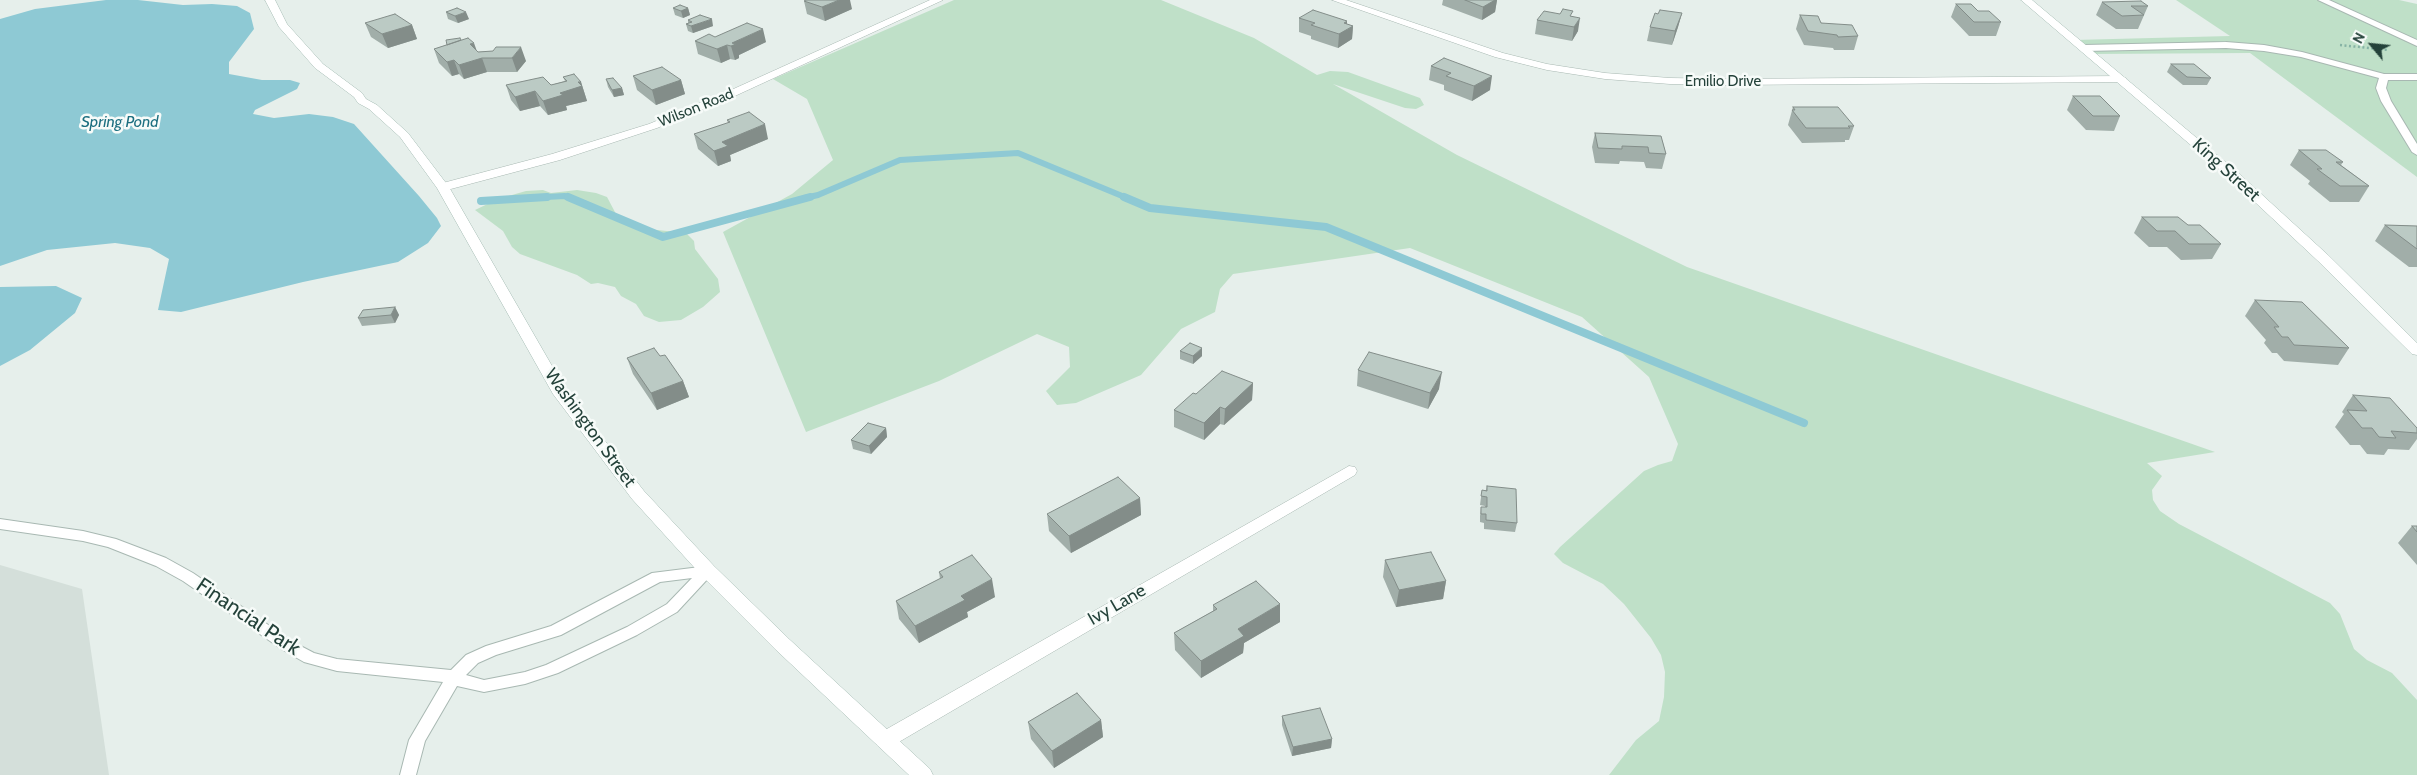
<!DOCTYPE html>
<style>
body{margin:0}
#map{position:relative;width:2417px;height:775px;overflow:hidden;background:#e6efeb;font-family:Cabin,sans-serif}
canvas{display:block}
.north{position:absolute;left:2347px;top:20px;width:50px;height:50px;-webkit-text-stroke:4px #f7fbf9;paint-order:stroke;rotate:298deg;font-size:14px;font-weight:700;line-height:20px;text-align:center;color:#24423a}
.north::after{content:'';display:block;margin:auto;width:18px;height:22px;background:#24423a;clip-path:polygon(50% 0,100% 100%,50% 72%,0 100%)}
</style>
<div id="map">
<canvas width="2417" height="775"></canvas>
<div class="north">N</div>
</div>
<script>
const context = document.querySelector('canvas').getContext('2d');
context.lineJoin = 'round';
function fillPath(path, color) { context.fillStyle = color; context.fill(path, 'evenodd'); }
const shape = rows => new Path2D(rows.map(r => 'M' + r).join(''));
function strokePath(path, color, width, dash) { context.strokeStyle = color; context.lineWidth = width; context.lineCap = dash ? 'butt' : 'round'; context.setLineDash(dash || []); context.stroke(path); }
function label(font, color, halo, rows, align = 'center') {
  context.font = font + ' Cabin,sans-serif'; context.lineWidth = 5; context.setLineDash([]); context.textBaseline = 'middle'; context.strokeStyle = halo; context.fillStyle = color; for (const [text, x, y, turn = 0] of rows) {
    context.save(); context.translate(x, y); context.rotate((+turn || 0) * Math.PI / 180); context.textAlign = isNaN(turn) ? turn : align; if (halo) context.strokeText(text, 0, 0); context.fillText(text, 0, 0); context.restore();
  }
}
const built = shape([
 [0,565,82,589,109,775,0,775]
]);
const green = shape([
 [954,0,1161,0,1254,38,1317,75,1330,71,1348,72,1420,98,1424,105,1416,109,1405,108,1333,84,1457,155,1687,267,2215,452,2147,463,2162,476,2152,490,2153,500,2160,511,2179,524,2330,603,2340,614,2354,649,2367,660,2392,673,2417,700,2417,775,1609,775,1636,740,1659,721,1664,697,1665,672,1661,655,1651,638,1624,604,1603,584,1563,563,1554,554,1560,547,1644,471,1658,465,1672,461,1678,444,1649,377,1582,317,1410,248,1233,274,1220,289,1215,312,1181,329,1141,375,1076,403,1057,405,1046,391,1070,367,1069,347,1037,334,939,381,806,432,723,232,792,194,833,160,807,99,773,79],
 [2176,0,2399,0,2417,4,2417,177,2250,53,2092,54,2074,40,2230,36],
 [543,190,551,193,577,190,596,193,607,197,616,214,638,228,686,233,694,241,695,249,718,279,720,292,703,307,681,320,659,322,644,316,636,304,621,296,615,287,598,283,591,284,577,275,520,254,512,247,503,231,475,210,498,199,526,191]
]);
const water = shape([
 [106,0,138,0,183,5,212,4,237,6,250,13,254,29,229,62,229,74,262,80,290,80,300,83,297,89,255,110,253,114,274,118,309,114,333,117,354,124,419,196,437,218,441,226,428,243,398,262,303,282,181,312,158,310,169,259,150,248,115,243,47,250,0,266,0,19,35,9],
 [56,286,82,298,75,313,30,350,0,366,0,287]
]);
const streamFar1 = shape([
 [526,198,565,196,571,198],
 [805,198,818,195,900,160,1018,153,1127,198]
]);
const stream = shape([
 [568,197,663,237,810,197],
 [1124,197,1150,208,1326,227,1804,423],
 [481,201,547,197]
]);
const path = shape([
 [2340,45,2388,50]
]);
const service = shape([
 [2318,0,2329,0,2417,40,2417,46,2318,0],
 [2226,42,2264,45,2302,52,2384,74,2417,74,2417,80,2388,80,2386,88,2391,101,2417,144,2417,155,2412,152,2381,101,2376,88,2379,78,2301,57,2264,51,2226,48,2084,51,2080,48,2084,45,2226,42],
 [0,519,83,531,116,539,166,558,193,573,293,642,314,653,337,659,451,670,466,655,486,646,551,626,652,573,708,566,713,567,715,571,677,612,637,635,558,673,525,684,484,692,457,686,425,741,416,775,400,775,409,740,443,682,337,671,304,662,283,650,183,581,156,566,108,547,83,541,0,529,0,519],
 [692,578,667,604,627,627,546,665,525,672,484,680,466,675,478,663,496,655,561,635,660,582,692,578]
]);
const minor = shape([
 [930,0,943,0,737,95,657,128,560,160,447,190,439,190,437,187,439,184,552,154,649,124,729,91,930,0],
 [1332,0,1346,0,1503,53,1547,64,1605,73,1670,78,1724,79,2122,76,2127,79,2122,82,1724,85,1670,84,1605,79,1547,70,1495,57,1332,0],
 [1349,466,1355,467,1357,471,1355,475,892,746,885,748,878,746,875,740,878,734,1349,466]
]);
const secondary = shape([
 [265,0,275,0,287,24,323,64,362,93,366,99,377,105,408,133,449,187,567,392,644,491,714,566,789,639,930,769,933,775,909,775,775,649,702,576,632,499,553,394,437,188,400,137,369,109,358,103,354,97,315,68,279,27,265,0],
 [2021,0,2032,0,2235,170,2328,255,2417,343,2417,355,2412,354,2318,261,2227,176,2021,0]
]);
const wall = shape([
 [1443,0,1497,0,1495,12,1482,20,1442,5],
 [804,1,852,9,825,21,807,14],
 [2102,2,2148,6,2138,29,2116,29,2096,15],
 [1956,4,2001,22,1996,36,1969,36,1951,17],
 [673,8,688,8,690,15,683,18,675,15],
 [446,12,469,19,458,23,448,19],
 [1682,13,1678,27,1672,45,1647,41,1650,27,1658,14],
 [1800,15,1858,36,1854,50,1834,50,1833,48,1804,45,1796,29],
 [1572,16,1578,31,1572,41,1535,34,1537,20],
 [1299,18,1347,24,1353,26,1352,39,1338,48,1311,39,1311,36,1299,32],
 [688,20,713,26,693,33,688,31,686,24,688,23],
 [365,23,412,25,417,39,388,48,371,37],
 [715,37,766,42,739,55,739,58,735,60,730,59,721,63,698,54,695,41],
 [461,40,478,52,493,51,526,61,517,72,487,72,464,79,459,74,452,76,439,63,434,49],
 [1444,58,1490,90,1472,101,1444,90,1444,85,1429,80,1431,66],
 [2171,64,2211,78,2207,85,2183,85,2167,72],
 [633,76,681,80,685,94,656,105,637,90],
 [563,77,581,82,587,101,566,106,567,110,548,115,540,106,520,111,511,100,506,85,551,85,565,81],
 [606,79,622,88,624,95,614,97,608,87],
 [2073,96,2120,116,2114,131,2086,130,2067,110],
 [1793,107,1854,126,1849,140,1845,140,1845,142,1802,143,1788,125],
 [727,120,768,139,730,155,731,161,718,166,698,149,694,134,728,123],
 [1595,133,1661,136,1666,154,1662,169,1646,168,1644,162,1620,161,1619,164,1595,163,1592,147],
 [2299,150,2343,162,2341,165,2369,186,2359,202,2330,202,2308,184,2310,181,2290,165],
 [2142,217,2188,225,2221,244,2212,259,2181,260,2167,247,2149,247,2134,233],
 [2385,225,2417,226,2417,267,2409,267,2375,241],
 [2255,300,2349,348,2338,365,2284,361,2277,353,2272,353,2264,343,2266,340,2245,316],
 [395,307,399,315,395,323,362,326,358,318],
 [1180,351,1202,356,1193,364,1180,359],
 [627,358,683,381,689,397,657,410,633,374],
 [1358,370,1439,389,1428,409,1357,386],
 [1253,383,1252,400,1224,425,1220,424,1204,440,1174,427,1174,410,1196,394],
 [2353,395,2417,428,2417,439,2409,450,2388,449,2384,455,2367,454,2360,445,2350,445,2335,427,2344,414,2342,412],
 [886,428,887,437,871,454,853,449,851,440],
 [1487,486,1517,523,1515,532,1484,529,1484,523,1480,522,1480,516,1481,507,1485,507,1485,506,1480,505,1482,490,1486,490],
 [1140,498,1141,515,1071,553,1049,531,1047,514],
 [2412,526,2417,526,2417,565,2398,543],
 [1385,560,1446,581,1443,599,1396,607,1383,577],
 [939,572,995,597,967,612,968,617,919,643,899,619,896,601,940,579],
 [1213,605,1280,622,1244,643,1243,653,1201,678,1175,650,1174,633,1213,611],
 [1282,716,1332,739,1331,748,1292,756,1282,725],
 [1101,720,1103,737,1054,768,1031,739,1028,722]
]);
const shadedWall = shape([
 [839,0,850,0,852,9,825,21,822,7],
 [1495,0,1497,0,1495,12,1482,20,1483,7],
 [688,8,690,15,683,18,681,11],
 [466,12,469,19,458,23,455,16],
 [1682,13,1678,27,1672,45,1675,31],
 [1580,18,1578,31,1572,41,1574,27],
 [712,19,713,26,693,33,691,26],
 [1347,21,1347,30,1353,26,1352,39,1338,48,1339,34,1344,23],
 [412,25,417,39,388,48,382,34],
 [763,29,766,42,739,55,739,58,735,60,731,46,732,43],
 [474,43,479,57,470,44],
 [727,45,730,59,721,63,717,49],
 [521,47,526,61,517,72,512,58],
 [482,58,487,72,464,79,459,65],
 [454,60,459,74,452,76,447,62],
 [1492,76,1490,90,1472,101,1474,86],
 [681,80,685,94,656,105,652,90],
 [578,82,581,82,587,101,566,106,567,110,548,115,543,101],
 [622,88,624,95,614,97,612,90],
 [535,91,540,106,520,111,515,97],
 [765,124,768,139,730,155,731,161,718,166,714,151,722,142],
 [395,307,399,315,395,323,391,315],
 [1202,348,1202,356,1193,364,1193,356],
 [1442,372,1439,389,1428,409,1430,393],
 [683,381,689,397,657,410,651,393],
 [1253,383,1252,400,1224,425,1225,409],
 [1220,407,1220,424,1204,440,1204,423],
 [886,428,887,437,871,454,869,446],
 [1140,498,1141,515,1071,553,1069,536],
 [992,579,995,597,967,612,968,617,919,643,915,626,961,596],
 [1446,581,1443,599,1396,607,1399,590],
 [1280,604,1280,622,1244,643,1243,653,1201,678,1201,661,1238,629],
 [1101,720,1103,737,1054,768,1052,751],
 [1332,739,1331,748,1292,756,1293,747]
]);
const building = shape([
 [806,0,839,0,822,7,804,1,806,0],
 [1465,0,1495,0,1483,7,1465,0],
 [2141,1,2148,6,2131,6,2144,15,2122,16,2102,2,2141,1],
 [1956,4,1971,4,1978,11,1989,11,2001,22,1974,22,1956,4],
 [680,5,688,8,681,11,673,8,680,5],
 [457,8,466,12,455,16,446,12,457,8],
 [1563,9,1573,11,1570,16,1580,18,1574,27,1537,20,1544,11,1560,14,1563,9],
 [1313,10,1347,21,1344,23,1353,26,1339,34,1311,25,1315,23,1299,18,1313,10],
 [1660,10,1682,13,1675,31,1650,27,1655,13,1658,14,1660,10],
 [395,14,412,25,382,34,365,23,395,14],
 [700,15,712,19,691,26,686,24,692,22,688,20,700,15],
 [1800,15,1818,16,1821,23,1852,25,1858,36,1838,37,1837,35,1808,31,1800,15],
 [747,23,763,29,732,43,736,44,731,46,727,45,717,49,695,41,709,34,715,37,747,23],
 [460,38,461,40,447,45,446,40,460,38],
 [468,38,474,43,470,44,478,52,493,51,496,47,521,47,512,58,482,58,459,65,454,60,447,62,434,49,468,38],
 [1444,58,1492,76,1474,86,1446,76,1451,73,1431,66,1444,58],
 [2171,64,2194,64,2211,78,2187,77,2171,64],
 [662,67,681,80,652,90,633,76,662,67],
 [574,74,581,82,578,82,582,86,560,93,563,95,543,101,535,91,515,97,506,85,543,77,551,85,567,81,563,77,574,74],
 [613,78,622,88,612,90,606,79,613,78],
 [2073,96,2100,96,2120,116,2093,116,2073,96],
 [1793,107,1838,107,1854,126,1848,126,1850,128,1806,128,1792,110,1795,110,1793,107],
 [749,112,765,124,722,142,728,146,714,151,694,134,730,122,727,120,749,112],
 [1595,133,1661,136,1666,154,1649,153,1648,147,1622,146,1622,149,1598,148,1595,133],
 [2299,150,2326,150,2343,162,2336,162,2369,186,2340,186,2317,169,2322,169,2299,150],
 [2142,217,2178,217,2188,225,2200,225,2221,244,2189,244,2175,231,2157,231,2142,217],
 [2385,225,2417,226,2417,249,2385,225],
 [2255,300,2302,302,2349,348,2294,345,2288,337,2282,337,2274,327,2279,327,2255,300],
 [395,307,391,315,358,318,363,310,395,307],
 [1190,343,1202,348,1193,356,1180,351,1190,343],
 [654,348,660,356,665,355,683,381,651,393,627,358,654,348],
 [1369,352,1442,372,1430,393,1358,370,1369,352],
 [1222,371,1253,383,1225,409,1220,407,1204,423,1174,410,1193,393,1196,394,1222,371],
 [2353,395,2390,398,2417,428,2417,433,2391,431,2396,438,2379,437,2372,428,2362,428,2347,410,2367,411,2353,395],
 [868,423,886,428,869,446,851,440,868,423],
 [1118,477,1140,498,1069,536,1047,514,1118,477],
 [1487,486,1516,489,1517,523,1486,520,1486,514,1481,514,1481,507,1487,507,1487,497,1481,496,1482,490,1487,491,1487,486],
 [2412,526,2417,526,2417,532,2412,526],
 [1431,552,1446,581,1399,590,1385,560,1431,552],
 [972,555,992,579,961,596,965,600,915,626,896,601,943,577,939,572,972,555],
 [1256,581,1280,604,1238,629,1244,636,1201,661,1174,633,1217,609,1213,605,1256,581],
 [1077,693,1101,720,1052,751,1028,722,1077,693],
 [1320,708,1332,739,1293,747,1282,716,1320,708]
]);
const farStreetnames = [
 ["Emilio Drive",1723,82],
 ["Wilson Road",696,108,-22]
];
const farWaternames = [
 ["Spring Pond",120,122]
];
const streetNames = [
 ["King Street",2226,170,42],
 ["Washington Street",590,428,54],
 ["Ivy Lane",1117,605,-30]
];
const nearStreetnames = [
 ["Financial Park",248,617,34]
];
fillPath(built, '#d4dfda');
fillPath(green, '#bfe0c8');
fillPath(water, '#8ec9d4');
strokePath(streamFar1, '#8ec9d4', 6);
strokePath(stream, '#8ec9d4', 8);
strokePath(service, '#a8b8b2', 2);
strokePath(minor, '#a8b8b2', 1);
strokePath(secondary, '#a4bbb3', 1);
strokePath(path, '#86b3a5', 2.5, [2, 2.5]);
fillPath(service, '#fff');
fillPath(minor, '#fff');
fillPath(secondary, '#fff');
fillPath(wall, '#a1aea9');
fillPath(shadedWall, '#838d89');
fillPath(building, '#bbcac4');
strokePath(building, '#838d89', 1);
label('15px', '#24423a', '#f7fbf9', farStreetnames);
label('italic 16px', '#1c6f80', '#f7fbf9', farWaternames);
label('18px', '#24423a', '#f7fbf9', streetNames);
label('21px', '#24423a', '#f7fbf9', nearStreetnames);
</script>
